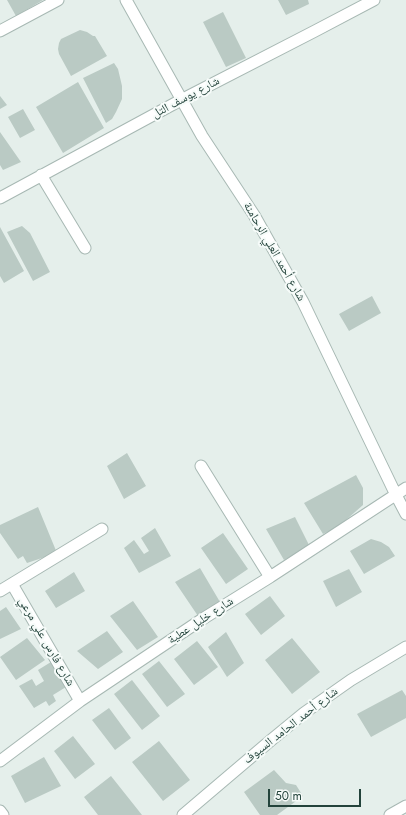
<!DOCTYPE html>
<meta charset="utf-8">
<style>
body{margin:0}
#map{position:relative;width:406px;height:815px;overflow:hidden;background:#e5efeb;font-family:Jost,sans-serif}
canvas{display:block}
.scale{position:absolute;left:268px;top:789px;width:93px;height:18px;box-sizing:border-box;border:2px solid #23433b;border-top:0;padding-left:5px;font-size:12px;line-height:14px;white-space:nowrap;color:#23433b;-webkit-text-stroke:3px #f6fbf9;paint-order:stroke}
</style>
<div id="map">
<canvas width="406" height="815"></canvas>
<div class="scale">50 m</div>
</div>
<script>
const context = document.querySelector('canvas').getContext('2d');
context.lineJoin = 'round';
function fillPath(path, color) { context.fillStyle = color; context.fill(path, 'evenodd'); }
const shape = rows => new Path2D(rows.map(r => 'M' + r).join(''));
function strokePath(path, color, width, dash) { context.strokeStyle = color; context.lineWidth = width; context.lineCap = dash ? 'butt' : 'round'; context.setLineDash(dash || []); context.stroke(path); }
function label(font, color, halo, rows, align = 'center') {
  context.font = font + ' Jost,"Noto Naskh Arabic",sans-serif'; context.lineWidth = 4; context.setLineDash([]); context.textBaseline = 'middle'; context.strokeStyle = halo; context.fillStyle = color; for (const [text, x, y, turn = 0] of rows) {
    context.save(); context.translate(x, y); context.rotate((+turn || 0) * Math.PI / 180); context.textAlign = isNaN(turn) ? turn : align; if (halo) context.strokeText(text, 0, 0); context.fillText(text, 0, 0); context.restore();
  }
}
const building = shape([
 [7,0,43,0,16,16],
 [278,0,308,0,309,4,286,15],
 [223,12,246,58,226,67,203,22],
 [80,30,87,32,93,36,95,36,107,56,71,76,59,54,58,49,59,43,61,39],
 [114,63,118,69,122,86,122,99,116,112,112,119,106,123,83,78],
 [78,82,104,128,63,153,36,107],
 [0,96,7,105,0,109],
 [23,109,35,130,20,138,8,117],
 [0,132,21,162,3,170,0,165],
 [22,226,30,233,50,272,33,281,7,232],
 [0,227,24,271,4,283,0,276],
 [372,296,381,313,349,331,339,314],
 [127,453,146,486,124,499,107,466],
 [356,475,363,488,363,505,338,527,323,534,304,503],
 [38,507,57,553,27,563,23,556,18,559,0,533,0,525],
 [295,517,310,547,284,560,266,529],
 [155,528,171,556,139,573,124,548,134,540,144,554,149,551,141,538],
 [223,533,248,569,226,584,201,548],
 [371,539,381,542,389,547,395,556,364,574,350,551],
 [200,568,220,602,198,616,175,582],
 [349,569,362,592,336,607,323,581],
 [74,572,85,591,56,608,45,591],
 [270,596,285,616,261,635,245,614],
 [133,601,158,637,137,650,110,616],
 [6,607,21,629,0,639,0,611],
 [107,631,123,652,98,669,77,651],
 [226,632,244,663,227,677,208,647],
 [27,638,45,660,16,680,0,657],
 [292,638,320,672,292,694,265,660],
 [197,641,218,667,194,685,174,659],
 [159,661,185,694,167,707,142,674],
 [51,662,66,687,53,695,56,701,49,706,46,701,34,708,19,686,32,679,36,686,44,681,38,670],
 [132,680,160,716,142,730,114,694],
 [402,690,406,696,406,718,371,737,357,714],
 [109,708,131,738,115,750,92,720],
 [73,736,95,764,75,779,54,751],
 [159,741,190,780,163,801,132,762],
 [44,757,61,786,25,803,11,776],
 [274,770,286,783,296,785,303,796,277,815,260,815,244,792],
 [111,776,142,815,98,815,84,797]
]);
const street = shape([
 [126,0,202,136,254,215,303,302,396,495,406,514],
 [0,31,58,0],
 [41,175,85,248],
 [0,198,181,100,315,31,374,0],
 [201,466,270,577],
 [12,584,80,701],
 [0,591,102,529],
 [0,761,80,701,204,618,270,577,406,488],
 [0,811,3,815],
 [183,815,270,741,304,713,351,680,406,647],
 [390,815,406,806]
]);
const streetNames = [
 ["شارع يوسف التل",186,98,-28],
 ["شارع أحمد العلي الرحامنة",274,252,60],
 ["شارع خليل عطية",201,621,-33],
 ["شارع فارس علي مرعي",46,642,60],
 ["شارع أحمد الحامد السيوف",291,726,-38]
];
fillPath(building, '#bacac4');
strokePath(street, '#a7b8b3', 13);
strokePath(street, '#fff', 11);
label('12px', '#23433b', '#f6fbf9', streetNames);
</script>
